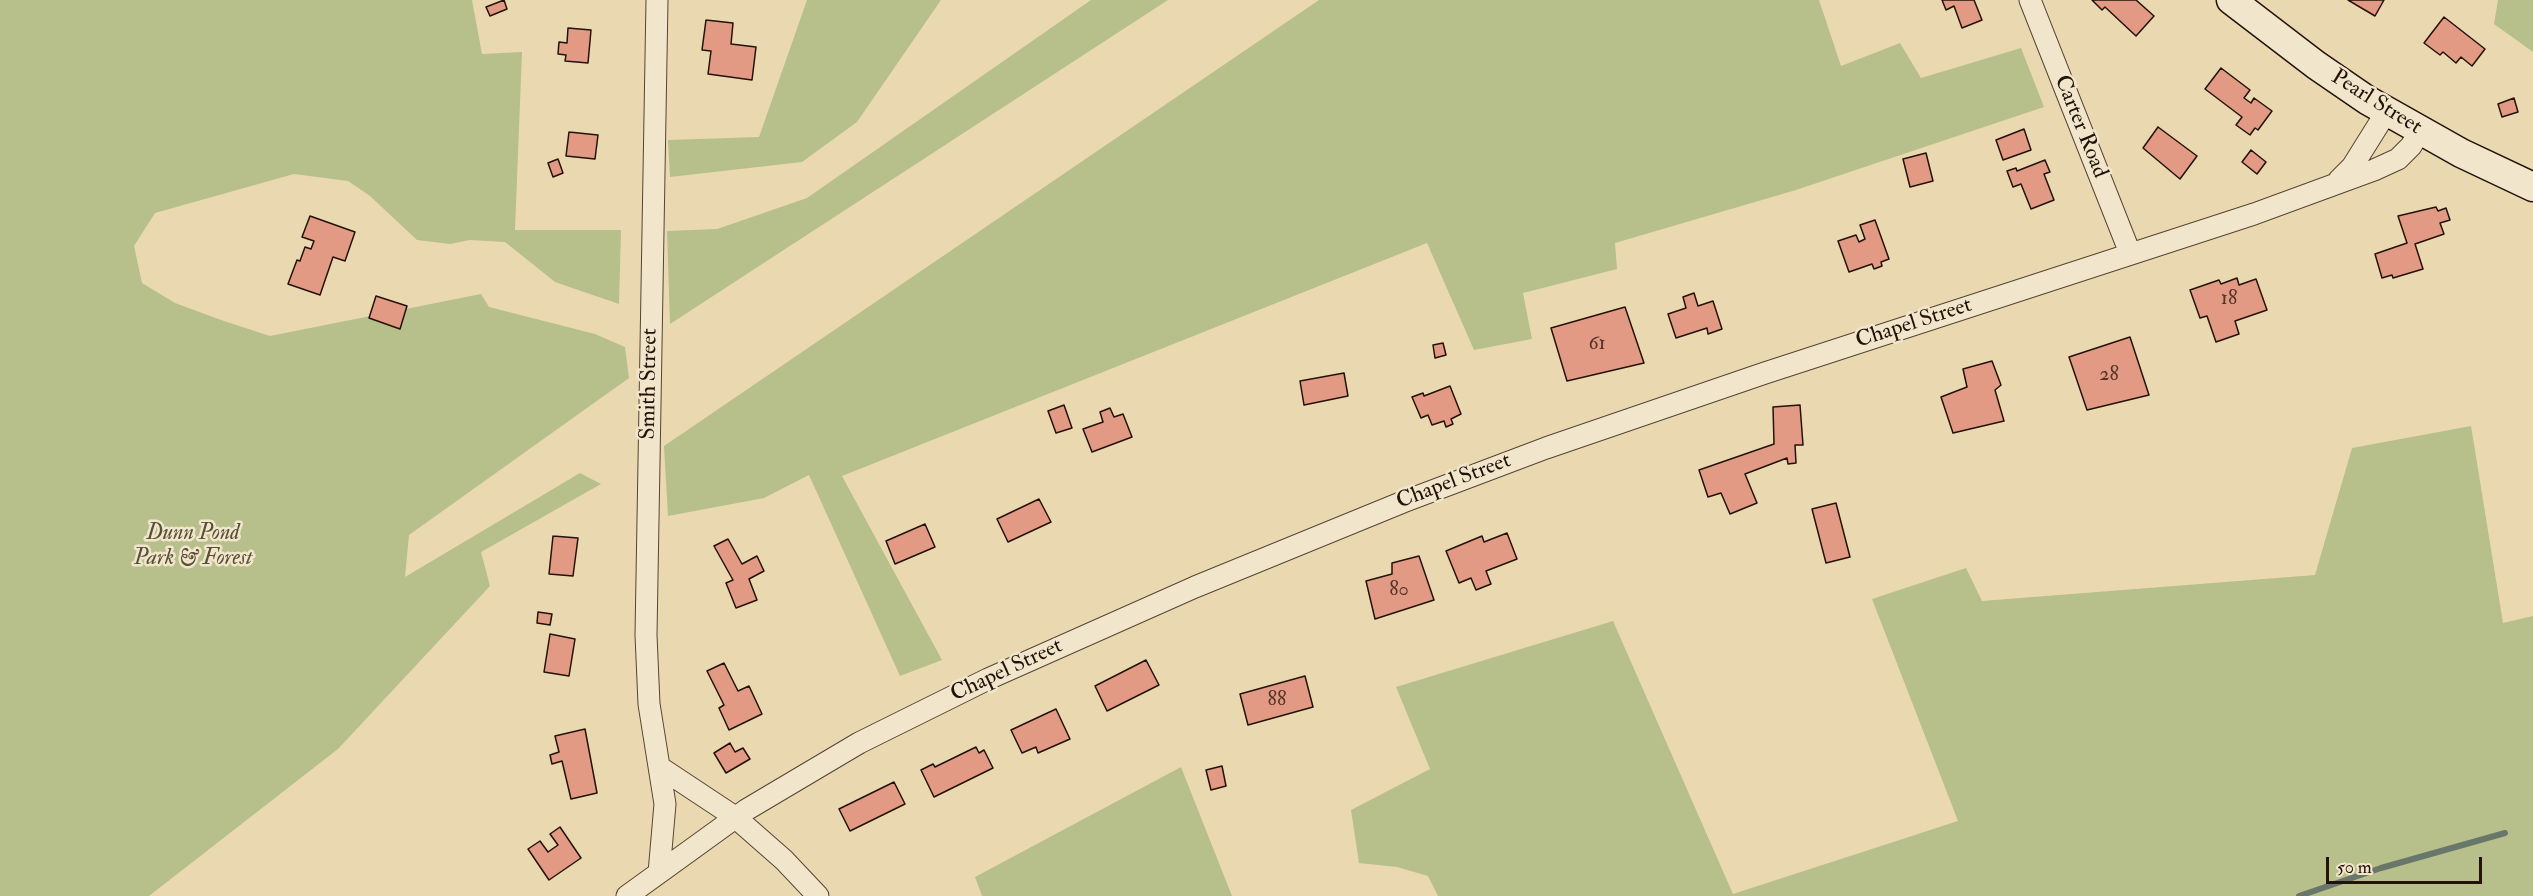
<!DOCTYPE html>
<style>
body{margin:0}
#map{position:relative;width:2533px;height:896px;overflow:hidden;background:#ead9b0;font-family:"IM FELL Double Pica",serif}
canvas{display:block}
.scale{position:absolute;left:2326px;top:857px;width:156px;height:27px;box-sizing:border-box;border:3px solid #231208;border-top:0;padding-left:8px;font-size:18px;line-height:21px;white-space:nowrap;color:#231208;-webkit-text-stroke:4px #f1e6cc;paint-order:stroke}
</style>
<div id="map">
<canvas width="2533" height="896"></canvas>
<div class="scale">50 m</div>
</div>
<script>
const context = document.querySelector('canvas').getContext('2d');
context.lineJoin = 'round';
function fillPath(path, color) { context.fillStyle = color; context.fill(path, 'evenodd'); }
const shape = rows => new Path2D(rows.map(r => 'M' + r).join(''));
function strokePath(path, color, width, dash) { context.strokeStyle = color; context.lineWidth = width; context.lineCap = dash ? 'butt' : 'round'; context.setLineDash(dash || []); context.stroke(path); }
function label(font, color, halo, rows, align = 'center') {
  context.font = font + ' "IM FELL Double Pica",serif'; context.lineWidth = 5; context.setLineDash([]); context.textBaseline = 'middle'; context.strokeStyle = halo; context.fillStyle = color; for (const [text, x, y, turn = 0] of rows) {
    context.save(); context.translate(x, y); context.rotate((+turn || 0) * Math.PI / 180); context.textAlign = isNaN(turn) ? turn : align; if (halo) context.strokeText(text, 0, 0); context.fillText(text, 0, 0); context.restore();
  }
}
const green = shape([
 [0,0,472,0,482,54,522,52,515,230,621,230,619,304,555,282,505,242,470,240,450,244,417,240,370,196,348,181,294,174,155,213,134,246,142,283,175,303,224,321,270,336,481,294,489,307,595,334,625,347,629,378,409,535,405,577,580,473,601,484,481,552,490,586,338,749,149,896,0,896],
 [807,0,941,0,857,122,802,162,670,177,668,140,759,137],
 [1091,0,1168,0,670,324,667,231,717,229,807,198],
 [1319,0,1819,0,1841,66,1900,43,1921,78,2021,48,2044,107,1796,190,1615,243,1617,269,1523,293,1532,339,1474,350,1427,243,842,476,942,660,900,676,809,475,764,498,668,516,664,446],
 [2498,0,2533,0,2533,52,2494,24],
 [2471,426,2503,623,2533,616,2533,896,1438,896,1428,876,1397,867,1359,863,1351,810,1430,769,1396,687,1613,621,1733,894,1958,821,1872,599,1966,568,1982,601,2315,575,2352,448],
 [1181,767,1232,896,982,896,975,877]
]);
const stream = shape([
 [2299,896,2381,868,2505,833]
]);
const building = shape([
 [504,0,507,9,490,16,486,7,504,0],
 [1942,0,1974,0,1982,20,1962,28,1954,6,1946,10,1942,0],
 [2092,0,2136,0,2154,16,2136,36,2105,7,2102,10,2092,0],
 [2348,0,2384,0,2375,16,2348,0],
 [2444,17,2485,49,2472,66,2461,57,2456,63,2443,52,2440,55,2424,43,2444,17],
 [706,20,733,23,731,44,756,47,752,80,708,74,711,51,702,50,706,20],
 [568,28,591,30,588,63,565,61,566,55,558,54,559,42,567,43,568,28],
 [2221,68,2250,90,2244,98,2251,103,2254,98,2272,111,2258,130,2255,128,2250,135,2236,125,2242,117,2205,89,2221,68],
 [2514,98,2518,112,2502,117,2498,104,2514,98],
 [2158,127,2197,156,2180,179,2143,148,2158,127],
 [2024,129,2031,150,2003,160,1996,140,2024,129],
 [569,132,598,135,595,159,566,156,569,132],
 [2251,150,2266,162,2257,174,2242,162,2251,150],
 [1926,153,1933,181,1910,187,1903,159,1926,153],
 [558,159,563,173,553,177,548,163,558,159],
 [2045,160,2050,172,2044,174,2054,200,2031,209,2021,184,2013,187,2007,171,2016,168,2017,171,2045,160],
 [2436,207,2438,211,2446,208,2450,220,2440,223,2444,234,2415,244,2423,269,2393,278,2392,275,2382,278,2375,254,2407,243,2398,216,2436,207],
 [310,216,355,232,345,261,333,257,320,295,288,284,297,260,300,261,305,247,311,249,314,241,302,237,310,216],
 [1875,220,1889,259,1881,262,1882,266,1874,269,1872,264,1849,272,1838,241,1856,235,1859,242,1865,239,1860,225,1875,220],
 [2237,278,2239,285,2256,279,2267,310,2235,321,2239,334,2216,342,2207,316,2200,318,2190,290,2219,280,2221,284,2237,278],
 [1694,293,1698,306,1713,301,1722,329,1708,334,1707,328,1676,338,1668,314,1686,308,1683,297,1694,293],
 [376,296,407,306,400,329,369,318,376,296],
 [1625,307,1644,363,1567,381,1551,328,1625,307],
 [2130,337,2149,395,2087,410,2069,357,2130,337],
 [1443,343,1446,355,1435,358,1433,345,1443,343],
 [1992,361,2001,385,1995,390,2004,421,1953,433,1941,397,1967,387,1963,369,1992,361],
 [1344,373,1348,396,1304,405,1300,381,1344,373],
 [1450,386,1461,414,1451,419,1453,424,1446,427,1444,421,1432,425,1428,415,1421,418,1412,397,1423,393,1424,396,1450,386],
 [1064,405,1072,428,1056,433,1048,411,1064,405],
 [1800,405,1803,445,1795,445,1796,463,1788,464,1787,458,1745,474,1757,503,1730,514,1721,493,1708,497,1699,470,1774,444,1773,407,1800,405],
 [1110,408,1114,417,1123,414,1132,437,1092,452,1083,429,1103,422,1100,412,1110,408],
 [1039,499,1051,522,1008,542,997,519,1039,499],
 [1836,503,1850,557,1826,563,1812,509,1836,503],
 [925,524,935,547,895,564,886,541,925,524],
 [1507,533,1517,559,1486,571,1491,584,1476,590,1471,578,1459,583,1446,551,1482,536,1484,542,1507,533],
 [553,536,578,538,573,576,549,574,553,536],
 [728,539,742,564,757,556,764,571,749,579,757,600,736,608,726,583,733,580,714,546,728,539],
 [1419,556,1434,600,1375,619,1366,581,1392,574,1392,563,1419,556],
 [538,612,552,614,550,625,537,623,538,612],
 [550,634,575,639,569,676,544,672,550,634],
 [1146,660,1159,685,1107,711,1095,686,1146,660],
 [724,663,738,691,749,686,762,714,729,730,719,708,724,705,707,671,724,663],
 [1305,676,1313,707,1248,725,1240,694,1305,676],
 [1056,709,1070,739,1038,753,1036,747,1022,753,1011,730,1056,709],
 [585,729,597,793,571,799,562,761,552,764,550,755,559,752,555,736,585,729],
 [730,743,735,752,743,748,750,759,726,773,714,753,730,743],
 [976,747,979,753,984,750,993,768,934,797,921,770,933,764,935,767,976,747],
 [1222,766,1226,786,1211,790,1206,770,1222,766],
 [894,782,905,804,850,831,839,809,894,782],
 [560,827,581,858,549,880,528,849,540,841,548,852,558,845,550,834,560,827]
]);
const minor = shape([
 [657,0,646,635,649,704,665,804,659,873],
 [2030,0,2130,253],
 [2339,180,2352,167,2387,111],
 [661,768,735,817,784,860,818,896],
 [627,896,746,810,859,743,988,679,1195,587,1403,502,1546,448,1765,373,2254,214,2374,170,2398,159,2411,146,2420,131]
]);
const secondary = shape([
 [2231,0,2316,65,2367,100,2461,153,2533,187]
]);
const numberNames = [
 ["18",2229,300],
 ["61",1597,345],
 ["28",2109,376],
 ["80",1399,591],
 ["88",1277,701]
];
const streetNames = [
 ["Pearl Street",2376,103,32],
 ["Carter Road",2080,127,68],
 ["Chapel Street",1914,324,-18],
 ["Smith Street",650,384,-89],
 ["Chapel Street",1454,482,-21],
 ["Chapel Street",1007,671,-25]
];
const parkNames = [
 ["Dunn Pond",193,534],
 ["Park & Forest",193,559]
];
fillPath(green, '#b7bf8b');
strokePath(stream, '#69776a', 6);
fillPath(building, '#e39a85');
strokePath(building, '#231208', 1.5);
strokePath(minor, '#554432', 23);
strokePath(secondary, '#231208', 31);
strokePath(minor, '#f1e6cc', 21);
strokePath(secondary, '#f1e6cc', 28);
label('20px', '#533427', null, numberNames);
label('22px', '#231208', '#f1e6cc', streetNames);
label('italic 22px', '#574f36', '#f1e6cc', parkNames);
</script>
